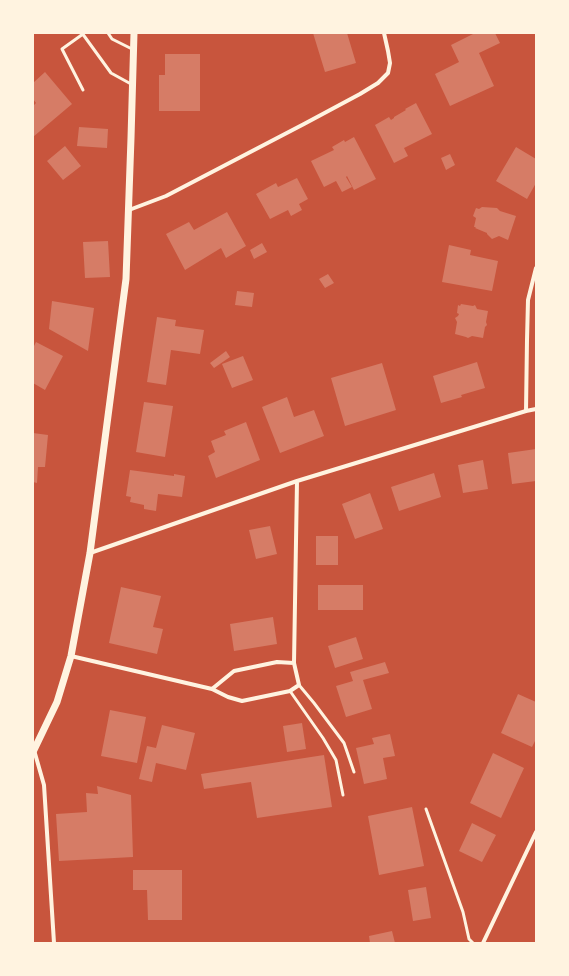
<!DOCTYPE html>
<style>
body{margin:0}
#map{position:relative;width:569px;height:976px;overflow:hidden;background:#c8553d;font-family:Arial,sans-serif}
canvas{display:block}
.frame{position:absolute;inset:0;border:34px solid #fff3e0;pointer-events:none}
</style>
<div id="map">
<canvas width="569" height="976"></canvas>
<div class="frame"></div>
</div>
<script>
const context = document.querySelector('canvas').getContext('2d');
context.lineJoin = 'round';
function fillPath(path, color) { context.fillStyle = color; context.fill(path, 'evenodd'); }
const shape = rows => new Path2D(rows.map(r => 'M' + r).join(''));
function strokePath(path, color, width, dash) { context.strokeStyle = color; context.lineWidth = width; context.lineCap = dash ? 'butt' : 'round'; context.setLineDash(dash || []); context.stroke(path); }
const building = shape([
 [313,33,347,33,356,63,325,72],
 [475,33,495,33,500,43,479,53,494,86,450,106,435,74,459,62,451,45],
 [165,54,200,54,200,111,159,111,159,75,165,75],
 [45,72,72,104,33,137,33,106,36,103,33,99,33,83],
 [416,103,432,134,404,148,408,156,394,163,375,125,389,117,391,120,394,118,394,117,406,110,405,109],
 [79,127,108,129,107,148,77,146],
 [354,137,376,179,354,190,347,176,346,177,352,187,342,192,336,181,324,187,311,161,334,150,332,147,344,140,345,142],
 [65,146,81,166,63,180,47,161],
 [516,147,536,159,536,183,527,199,496,181],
 [450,154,455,165,446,170,441,158],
 [297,178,308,199,299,204,302,210,291,216,288,210,270,219,256,194,276,183,278,187],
 [482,207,497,208,500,211,516,216,508,240,499,236,492,239,487,234,487,233,475,228,476,227,474,227,476,218,473,216,476,208,479,209],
 [227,212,246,246,226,258,221,248,185,270,166,234,189,222,194,230],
 [108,241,110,277,85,278,83,242],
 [262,243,267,252,254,259,250,250],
 [449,245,471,250,470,255,498,261,492,291,442,282],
 [328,274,334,283,325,288,319,279],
 [237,291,254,293,252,307,235,305],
 [52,301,94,308,88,351,49,329],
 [461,304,473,306,475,305,477,309,488,311,486,322,487,325,485,327,483,338,472,336,468,338,466,337,455,334,457,322,455,318,458,316,459,314,457,313,458,305,460,306],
 [157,317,176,320,175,326,204,330,200,354,171,350,166,385,147,382],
 [36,342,63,356,45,390,33,383,33,348],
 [226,351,230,357,214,368,210,363],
 [243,356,253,380,232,388,222,364],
 [477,362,485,388,461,395,462,397,441,403,433,376],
 [382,363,396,410,345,426,331,378],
 [287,397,294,417,314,410,324,436,280,453,262,407],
 [144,402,173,406,165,457,136,452],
 [246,422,260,460,216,478,208,456,215,452,211,441,226,435,224,431],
 [33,433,48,435,45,467,38,467,37,483,33,482],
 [536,449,536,481,512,484,508,453],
 [483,460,488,489,463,493,458,465],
 [130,470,174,476,174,474,185,476,182,497,158,494,156,511,144,509,144,505,130,502,131,497,126,496],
 [434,473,441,497,399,511,391,487],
 [370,493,383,529,355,539,342,504],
 [270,526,277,554,256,559,249,530],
 [316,536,338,536,338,565,316,565],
 [318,585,363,585,363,610,318,610],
 [121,587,161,596,153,627,163,629,157,654,109,643],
 [273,617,277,644,234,651,230,624],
 [356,637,363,659,335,668,328,646],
 [385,662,389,673,363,680,372,709,346,717,336,686,353,681,350,672],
 [518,694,536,702,536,739,532,747,501,733],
 [110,710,146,717,137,763,101,756],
 [302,723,306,749,287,752,283,726],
 [162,725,195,733,186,770,156,763,152,782,139,779,147,746,156,748],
 [390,734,395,756,383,758,387,779,364,784,356,748,374,744,372,738],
 [493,753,524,768,501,818,470,803],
 [324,755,332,807,257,818,251,782,204,789,201,774],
 [97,786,131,795,133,857,59,861,56,814,87,812,86,793,98,794],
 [412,807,424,866,379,875,368,816],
 [472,823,496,835,482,862,459,851],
 [133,870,182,870,182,920,148,920,147,890,133,890],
 [426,887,431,918,413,921,408,890],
 [392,931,395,943,370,943,369,936]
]);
const service = shape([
 [82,33,111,73,131,84],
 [108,33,112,39,132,49],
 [83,90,62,49,83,34],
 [299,685,314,703,344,743,354,772],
 [290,691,323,738,336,760,343,795],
 [426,809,463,912,469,939,473,943]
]);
const minor = shape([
 [129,210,166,196,304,124,360,94,378,83,388,73,390,63,388,51,384,33],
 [526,411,527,340,528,300,536,268],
 [90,553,297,481,526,411,536,409],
 [71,656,212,689,228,697,242,701,290,691,299,685,294,663,297,481],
 [212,689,234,671,277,662,294,663],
 [34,750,44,785,54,943],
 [483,943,536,832]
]);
const tertiary = shape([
 [33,752,57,702,71,656,90,553,126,279,131,138,134,33]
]);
fillPath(building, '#d67c66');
strokePath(service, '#fff3e0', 3);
strokePath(minor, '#fff3e0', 4);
strokePath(tertiary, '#fff3e0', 7);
</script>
